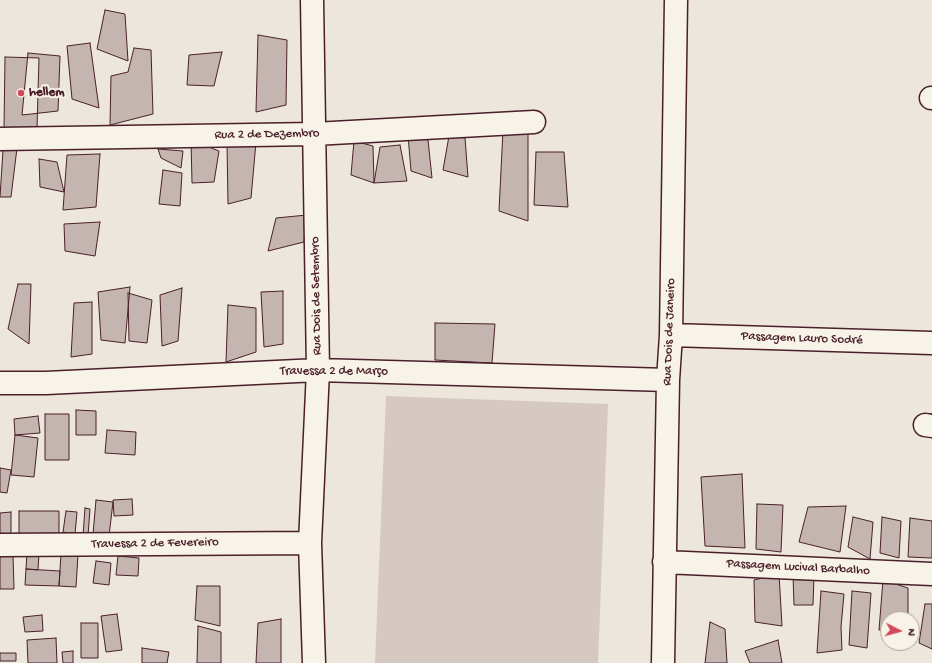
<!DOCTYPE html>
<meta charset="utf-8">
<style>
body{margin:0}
#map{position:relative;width:932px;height:663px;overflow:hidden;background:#ece6dd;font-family:"Gochi Hand",sans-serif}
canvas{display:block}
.north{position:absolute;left:880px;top:611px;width:40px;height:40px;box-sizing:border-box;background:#f7f3e8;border:1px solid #b29e9c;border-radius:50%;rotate:96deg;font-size:11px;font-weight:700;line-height:16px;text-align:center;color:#4a1f2b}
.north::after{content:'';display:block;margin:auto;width:14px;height:18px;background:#d1495b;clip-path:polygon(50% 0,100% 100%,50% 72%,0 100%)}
</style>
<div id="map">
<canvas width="932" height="663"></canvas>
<div class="north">N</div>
</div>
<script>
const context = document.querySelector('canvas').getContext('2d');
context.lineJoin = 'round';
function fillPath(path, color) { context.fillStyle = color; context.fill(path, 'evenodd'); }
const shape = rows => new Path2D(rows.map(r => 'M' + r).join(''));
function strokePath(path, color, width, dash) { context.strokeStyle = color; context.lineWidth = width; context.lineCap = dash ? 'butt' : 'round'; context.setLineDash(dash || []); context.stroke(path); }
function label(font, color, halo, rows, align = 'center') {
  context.font = font + ' "Gochi Hand",sans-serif'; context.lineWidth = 4; context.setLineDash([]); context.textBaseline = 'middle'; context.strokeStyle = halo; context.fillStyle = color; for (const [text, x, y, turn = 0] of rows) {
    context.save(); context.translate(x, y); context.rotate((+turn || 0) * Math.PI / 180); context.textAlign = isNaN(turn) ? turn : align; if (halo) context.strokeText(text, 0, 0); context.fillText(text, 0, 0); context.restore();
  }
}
const green = shape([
 [386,396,608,404,598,663,375,663]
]);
const building = shape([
 [105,10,125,14,128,61,97,49,105,10],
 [258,35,287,40,286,105,256,112,258,35],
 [90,43,99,108,72,99,67,46,90,43],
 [134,48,151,50,153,114,110,125,111,76,128,72,134,48],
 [222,52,214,86,187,85,189,55,222,52],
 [28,53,60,56,58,111,22,115,28,53],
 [5,57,39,58,37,128,4,129,5,57],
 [503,130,528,133,528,221,499,211,503,130],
 [408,135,428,140,432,178,411,171,408,135],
 [449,136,465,138,468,177,443,170,449,136],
 [191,140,219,151,214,182,192,183,191,140],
 [354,141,373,146,374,183,351,175,354,141],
 [227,142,256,142,251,198,228,204,227,142],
 [400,145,407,181,374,183,380,147,400,145],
 [17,148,11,197,0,197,3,150,17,148],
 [158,149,183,151,181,168,161,158,158,149],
 [536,152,564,152,568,207,534,205,536,152],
 [100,154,96,207,63,210,67,155,100,154],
 [39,159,57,162,64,192,40,187,39,159],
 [163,170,182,173,180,206,159,204,163,170],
 [307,215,304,242,268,251,276,218,307,215],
 [100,222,95,256,65,251,64,224,100,222],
 [18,284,31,284,29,344,8,329,18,284],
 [130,287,125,343,101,340,98,292,130,287],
 [182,288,178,341,162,346,160,295,182,288],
 [283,291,283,344,264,347,261,292,283,291],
 [128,293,152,300,147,343,129,341,128,293],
 [92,302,92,354,71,357,74,303,92,302],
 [228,305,256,308,256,352,226,362,228,305],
 [435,323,495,324,492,363,435,360,435,323],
 [76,410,96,411,96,435,76,435,76,410],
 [45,414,69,414,69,460,45,460,45,414],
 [38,416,40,433,15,435,14,419,38,416],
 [107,430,136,432,135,455,105,453,107,430],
 [15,435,38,438,34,477,11,475,15,435],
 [0,468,11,470,7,493,0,492,0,468],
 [742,474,745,548,705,546,701,477,742,474],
 [132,499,133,515,114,516,113,500,132,499],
 [96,500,113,502,109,536,93,534,96,500],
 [757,504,783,505,781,552,756,549,757,504],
 [846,506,840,552,799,542,808,507,846,506],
 [85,508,90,509,88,536,83,536,85,508],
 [19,511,59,511,59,536,19,535,19,511],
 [66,511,77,512,75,534,63,532,66,511],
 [11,512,11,534,0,534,0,513,11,512],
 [853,517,873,522,870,559,848,547,853,517],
 [882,517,901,521,899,558,880,553,882,517],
 [910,518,932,521,932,558,908,557,910,518],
 [27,553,39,554,38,570,26,569,27,553],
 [13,554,14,589,0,589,0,555,13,554],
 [61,554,78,555,76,587,59,586,61,554],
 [118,556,139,558,138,576,116,575,118,556],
 [96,561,111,563,109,585,93,583,96,561],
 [26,569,60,571,59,586,25,585,26,569],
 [779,574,782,626,755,622,754,580,779,574],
 [793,576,814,576,813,605,794,605,793,576],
 [883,580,908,588,908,619,888,619,888,630,879,630,883,580],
 [197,586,220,586,220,626,195,620,197,586],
 [821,591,844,594,841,627,842,650,817,653,821,591],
 [852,591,871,593,867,648,849,645,852,591],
 [925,604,932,604,932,649,919,643,925,604],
 [117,614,122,650,106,652,101,616,117,614],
 [42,615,43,631,25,632,23,617,42,615],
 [281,619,281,663,256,663,258,623,281,619],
 [710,622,725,629,727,663,705,663,710,622],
 [81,623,98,623,98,658,81,658,81,623],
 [198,626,221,632,221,663,197,663,198,626],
 [56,638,57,663,28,663,27,640,56,638],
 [778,640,782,663,750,663,745,651,778,640],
 [142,648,169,652,167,663,142,663,142,648],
 [73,651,73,663,63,663,62,652,73,651],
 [0,653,16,653,16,661,0,661,0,653]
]);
const street = shape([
 [312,0,318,370,310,543,314,663],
 [931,98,932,98],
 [0,139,314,134,534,122],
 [671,335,932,343],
 [0,383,46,383,318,370,668,380],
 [925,425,932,426],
 [0,545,310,543],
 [664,562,932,574],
 [663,663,668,380,671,335,676,0]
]);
const markers = [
 [21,93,4,"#d1495b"]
];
const poiNames = [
 ["hellem",29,93]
];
const streetNames = [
 ["Rua 2 de Dezembro",267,135,-1],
 ["Rua Dois de Setembro",317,296,-91],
 ["Rua Dois de Janeiro",670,332,-88],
 ["Passagem Lauro Sodré",802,339,2],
 ["Travessa 2 de Março",334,372],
 ["Travessa 2 de Fevereiro",155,544,-1],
 ["Passagem Lucival Barbalho",798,568,3]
];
fillPath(green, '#d5c9c2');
fillPath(building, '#c4b5b0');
strokePath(building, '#4a1f2b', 1);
strokePath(street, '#4a1f2b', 25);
strokePath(street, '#f7f3e8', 22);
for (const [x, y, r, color] of markers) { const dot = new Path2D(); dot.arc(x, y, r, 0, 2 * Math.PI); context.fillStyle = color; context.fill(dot); strokePath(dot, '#f7f3e8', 1.5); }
label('bold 13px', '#4a1f2b', '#f7f3e8', poiNames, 'left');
label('13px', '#4a1f2b', '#f7f3e8', streetNames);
</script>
